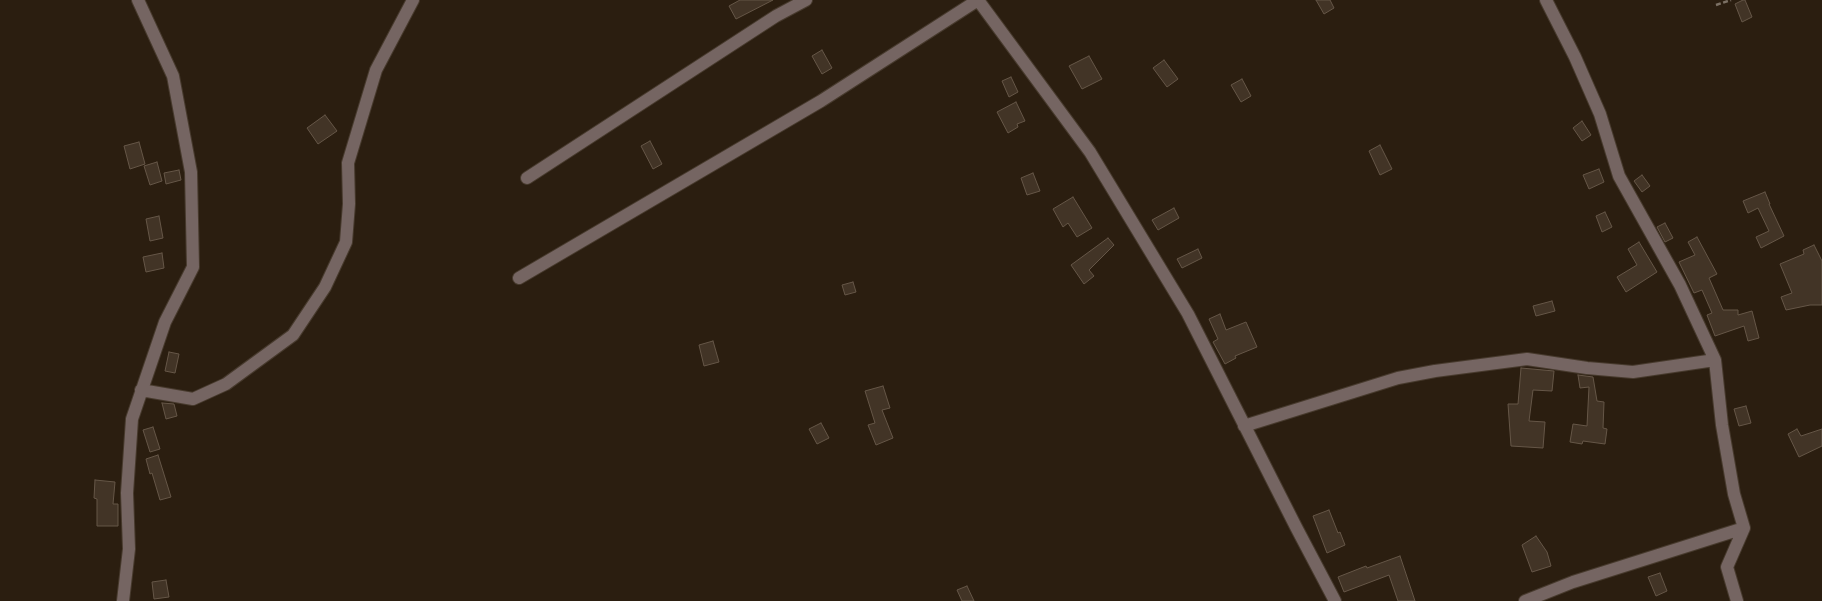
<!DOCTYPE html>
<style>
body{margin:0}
canvas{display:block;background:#2b1e10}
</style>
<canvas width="1822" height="601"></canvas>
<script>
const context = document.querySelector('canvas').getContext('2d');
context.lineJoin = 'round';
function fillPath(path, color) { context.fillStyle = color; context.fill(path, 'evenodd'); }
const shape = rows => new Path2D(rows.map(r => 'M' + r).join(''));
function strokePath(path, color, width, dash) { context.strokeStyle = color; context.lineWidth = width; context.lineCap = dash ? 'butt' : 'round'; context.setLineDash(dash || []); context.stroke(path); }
const building = shape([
 [740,0,773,0,736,19,729,6,740,0],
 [1316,0,1330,0,1334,8,1324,14,1316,0],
 [1743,0,1745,0,1752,17,1742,22,1735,4,1743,0],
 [822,50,832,68,822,74,812,56,822,50],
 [1089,56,1102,79,1082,89,1069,66,1089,56],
 [1164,60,1178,79,1167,87,1153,68,1164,60],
 [1011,77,1018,92,1009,97,1002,81,1011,77],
 [1242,79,1251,96,1241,102,1231,85,1242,79],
 [1016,102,1025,121,1017,124,1018,127,1008,133,997,112,1016,102],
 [325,115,337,131,318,144,307,128,325,115],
 [1582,121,1591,135,1582,141,1573,128,1582,121],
 [650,141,662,164,653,169,641,146,650,141],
 [139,142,145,164,130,169,124,146,139,142],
 [1380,145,1392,169,1380,175,1369,151,1380,145],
 [157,162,162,181,150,185,144,166,157,162],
 [1599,169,1604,182,1589,189,1583,175,1599,169],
 [179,170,181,180,166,184,164,173,179,170],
 [1033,173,1040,191,1027,195,1021,178,1033,173],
 [1642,175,1650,186,1642,192,1634,181,1642,175],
 [1765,192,1770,204,1769,204,1784,236,1761,248,1756,237,1769,231,1758,208,1748,213,1743,201,1765,192],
 [1073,197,1092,228,1077,237,1068,223,1063,227,1053,209,1073,197],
 [1174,208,1179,218,1158,230,1152,220,1174,208],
 [1605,212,1612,227,1602,232,1596,216,1605,212],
 [159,216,163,238,150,241,146,219,159,216],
 [1665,223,1673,238,1665,242,1657,227,1665,223],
 [1697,237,1717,274,1709,278,1723,310,1738,310,1738,315,1752,311,1759,338,1748,341,1744,326,1715,336,1707,315,1712,313,1702,290,1694,293,1679,262,1695,255,1688,242,1697,237],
 [1108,238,1114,245,1089,270,1094,276,1084,284,1071,265,1108,238],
 [1639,242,1657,272,1626,292,1617,277,1637,265,1628,249,1639,242],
 [1814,245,1822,261,1822,305,1810,305,1786,310,1781,297,1792,293,1780,264,1804,254,1803,250,1814,245],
 [1198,249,1202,258,1182,268,1177,259,1198,249],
 [162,253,164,268,146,272,143,257,162,253],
 [853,282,856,292,845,295,842,285,853,282],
 [1552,301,1555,311,1536,316,1533,306,1552,301],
 [1220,314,1226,330,1246,322,1257,347,1235,356,1236,358,1225,364,1213,342,1218,339,1209,319,1220,314],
 [713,341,719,362,704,366,699,345,713,341],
 [169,352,179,354,175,373,165,371,169,352],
 [1521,368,1554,371,1552,391,1533,390,1529,421,1545,422,1543,448,1511,446,1508,404,1518,404,1521,368],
 [1578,375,1593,377,1597,401,1604,402,1603,428,1607,429,1605,444,1583,441,1582,444,1570,442,1573,424,1587,426,1589,387,1580,388,1578,375],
 [883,386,890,408,882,410,893,438,876,445,868,425,875,423,865,391,883,386],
 [162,403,174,404,177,416,166,419,162,403],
 [1746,406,1751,423,1739,426,1734,409,1746,406],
 [821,423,829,438,817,444,809,429,821,423],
 [153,427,160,449,150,452,143,430,153,427],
 [1797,429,1801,436,1822,429,1822,446,1799,457,1788,434,1797,429],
 [158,455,171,497,160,500,152,473,150,474,146,459,158,455],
 [95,480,115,482,113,504,118,504,118,526,97,526,97,499,94,498,95,480],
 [1329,510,1338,533,1340,532,1345,545,1327,553,1313,516,1329,510],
 [1536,536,1547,552,1551,566,1532,572,1522,545,1536,536],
 [1400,556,1415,601,1398,601,1389,575,1344,592,1338,577,1366,566,1367,568,1400,556],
 [1660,573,1667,591,1656,596,1648,577,1660,573],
 [166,580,169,597,154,599,152,582,166,580],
 [967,586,974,601,962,601,957,590,967,586]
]);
const path = shape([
 [1716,5,1731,0]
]);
const street = shape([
 [978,0,1090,152,1188,314,1296,527,1335,601],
 [1546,0,1575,57,1600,114,1619,176,1680,285,1715,360,1722,425,1734,494,1744,528,1727,567,1737,601],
 [527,178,776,16,806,0],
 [519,278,821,101,978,0],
 [141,390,193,399,226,384,293,335,325,287,346,242,349,204,348,163,376,70,413,0],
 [1244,426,1398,378,1435,371,1527,359,1587,368,1633,372,1715,360],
 [123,601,129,549,127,493,132,419,165,322,193,267,191,172,173,76,138,0],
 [1525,601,1573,582,1744,528]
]);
fillPath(building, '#423426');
strokePath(building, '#655647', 1);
strokePath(street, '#473a2d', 14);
strokePath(path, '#7c7165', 2.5, [5, 2.5]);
strokePath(street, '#756562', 12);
</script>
